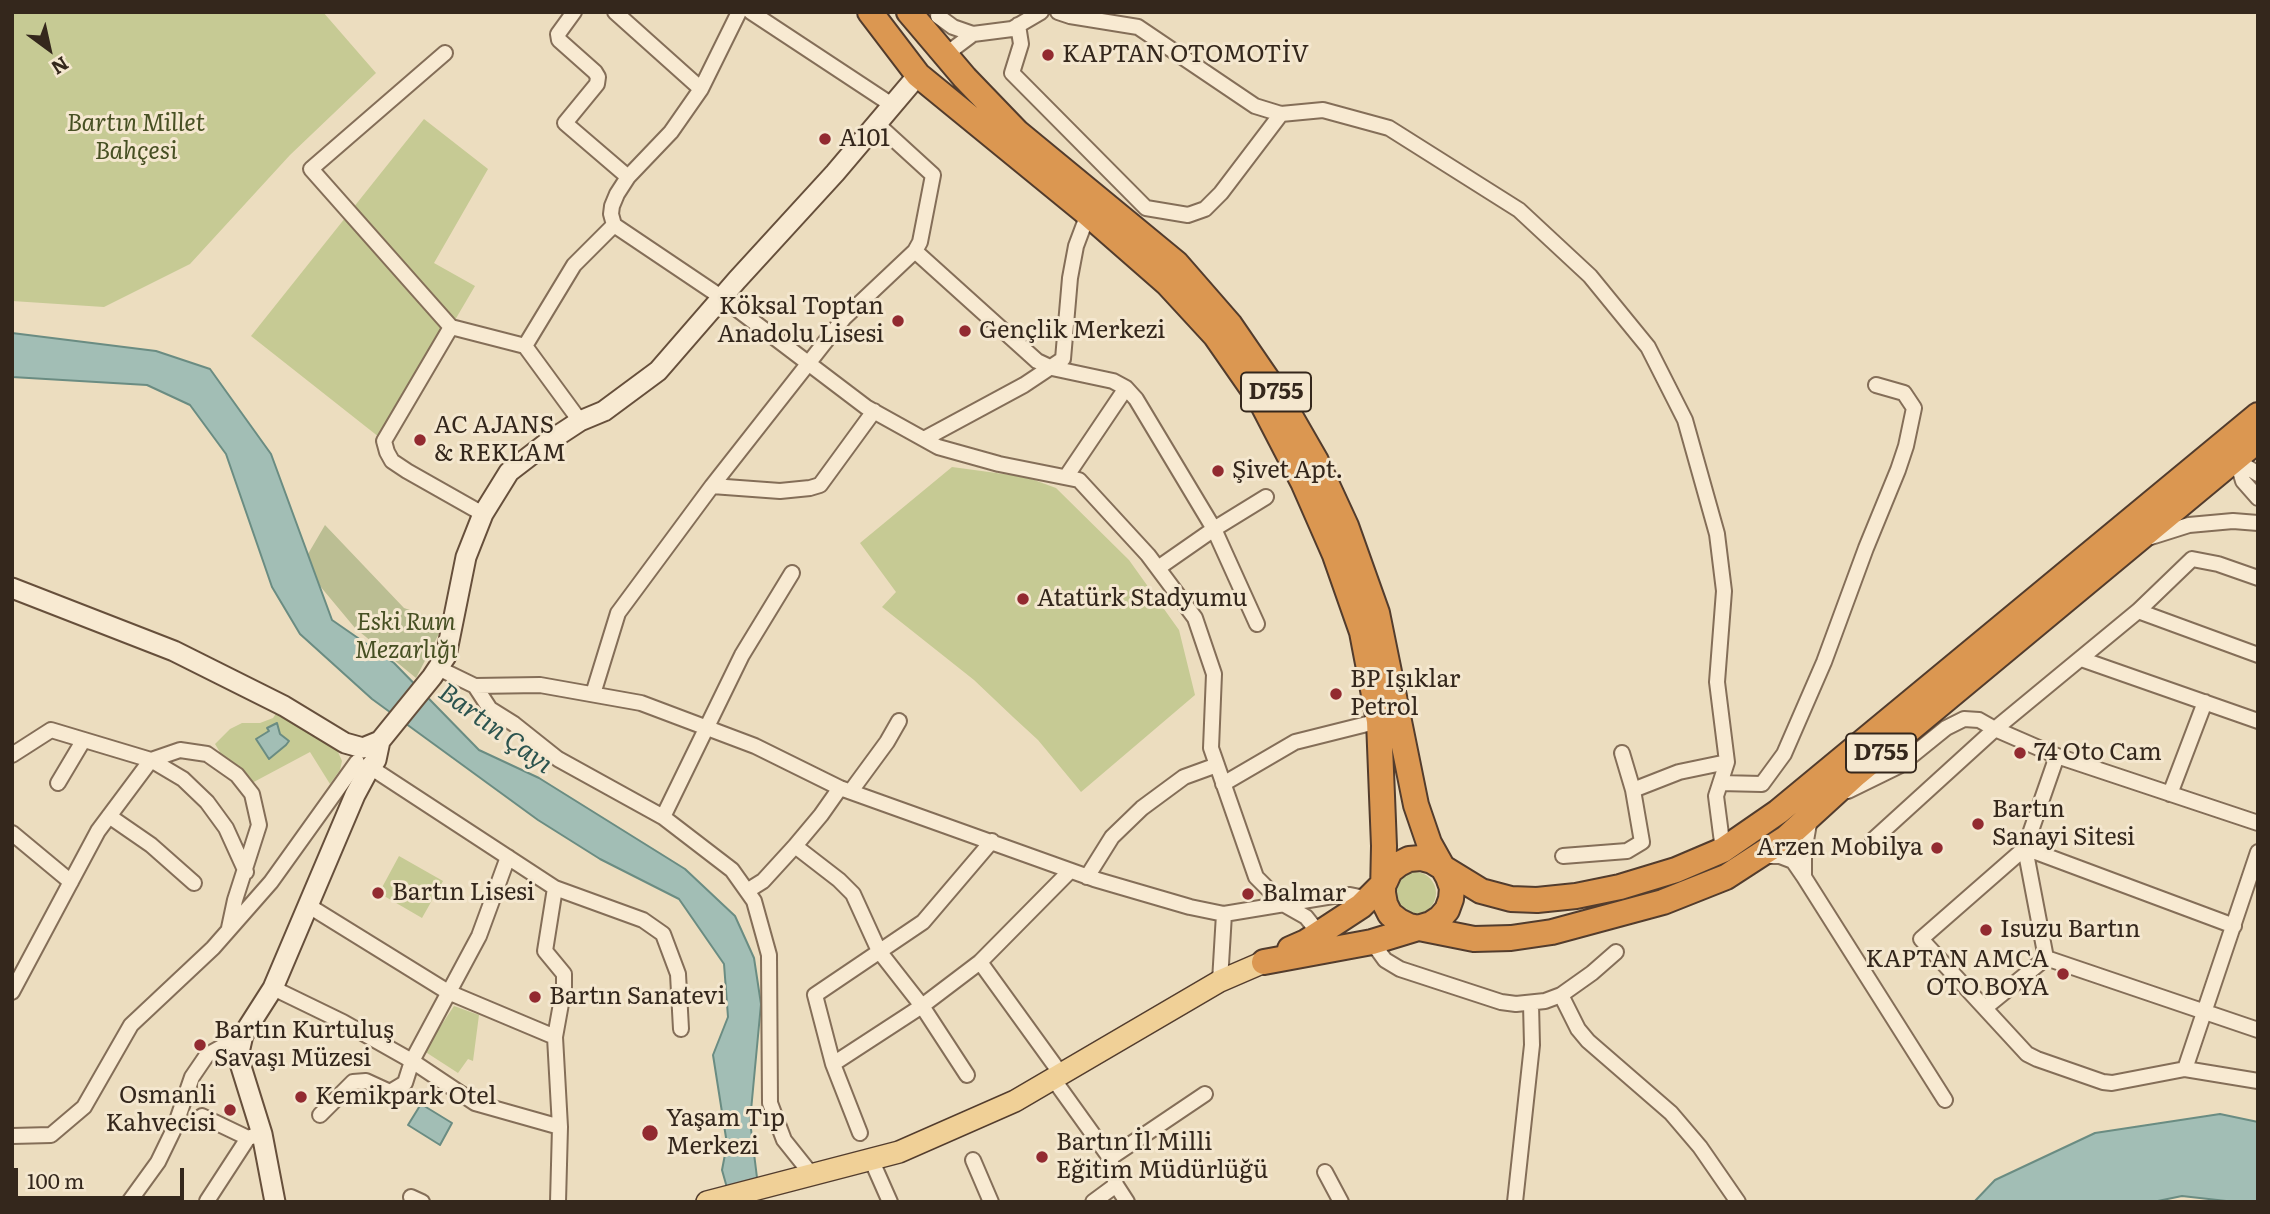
<!DOCTYPE html>
<meta charset="utf-8">
<style>
body{margin:0}
#map{position:relative;width:2270px;height:1214px;overflow:hidden;background:#ecddbf;font-family:Literata,serif}
canvas{display:block}
.frame{position:absolute;inset:0;border:14px solid #34271c;pointer-events:none}
.north{position:absolute;left:14px;top:14px;width:70px;height:70px;-webkit-text-stroke:5px #f4e7cf;paint-order:stroke;rotate:147deg;font-size:19px;font-weight:700;line-height:28px;text-align:center;color:#34271c}
.north::after{content:'';display:block;margin:auto;width:24px;height:32px;background:#34271c;clip-path:polygon(50% 0,100% 100%,50% 72%,0 100%)}
.scale{position:absolute;left:14px;top:1168px;width:170px;height:32px;box-sizing:border-box;border:4px solid #34271c;border-top:0;padding-left:9px;font-size:21px;line-height:24px;white-space:nowrap;color:#34271c;-webkit-text-stroke:5px #f4e7cf;paint-order:stroke}
</style>
<div id="map">
<canvas width="2270" height="1214"></canvas>
<div class="frame"></div>
<div class="north">N</div>
<div class="scale">100 m</div>
</div>
<script>
const context = document.querySelector('canvas').getContext('2d');
context.lineJoin = 'round';
function fillPath(path, color) { context.fillStyle = color; context.fill(path, 'evenodd'); }
const shape = rows => new Path2D(rows.map(r => 'M' + r).join(''));
function strokePath(path, color, width, dash) { context.strokeStyle = color; context.lineWidth = width; context.lineCap = dash ? 'butt' : 'round'; context.setLineDash(dash || []); context.stroke(path); }
function label(font, color, halo, rows, align = 'center') {
  context.font = font + ' Literata,serif'; context.lineWidth = 6; context.setLineDash([]); context.textBaseline = 'middle'; context.strokeStyle = halo; context.fillStyle = color; for (const [text, x, y, turn = 0] of rows) {
    context.save(); context.translate(x, y); context.rotate((+turn || 0) * Math.PI / 180); context.textAlign = isNaN(turn) ? turn : align; if (halo) context.strokeText(text, 0, 0); context.fillText(text, 0, 0); context.restore();
  }
}
const green = shape([
 [12,12,323,12,376,73,290,155,190,264,104,307,12,301],
 [424,119,488,169,434,263,475,286,384,441,251,336],
 [952,467,1026,477,1056,488,1129,560,1179,630,1195,695,1081,792,1038,740,1013,717,974,680,882,607,896,592,860,543],
 [277,712,331,742,338,752,342,761,340,770,330,784,310,752,250,784,224,759,215,744,230,729,242,723,260,723,273,718],
 [399,856,443,881,422,918,379,893],
 '1394 893a21 21 0 1 1 42 0a21 21 0 1 1-42 0Z',
 [454,1006,479,1015,473,1061,468,1059,458,1073,424,1051]
]);
const cemetery = shape([
 [325,525,404,608,445,622,416,678,355,628,320,586,308,554]
]);
const water = shape([
 [12,333,156,351,210,369,271,454,332,620,394,663,479,750,539,778,685,869,735,916,754,958,761,1004,750,1121,760,1202,731,1202,722,1170,727,1144,713,1055,728,1017,724,964,679,899,600,859,538,820,372,699,300,634,272,587,226,454,190,405,147,385,12,377,12,333],
 [277,723,280,734,289,741,286,745,269,759,256,739,269,731,267,728,277,723],
 [421,1104,452,1123,440,1145,408,1125,421,1104],
 [2220,1114,2258,1122,2258,1202,2235,1202,2182,1196,2153,1202,1974,1202,1995,1180,2095,1133,2220,1114]
]);
const street = shape([
 [574,12,558,34,559,40,595,72,598,77,597,84,565,123,628,177],
 [615,12,701,89],
 [739,12,701,89,671,132,628,177,617,194,612,206,611,214,614,225,721,297,866,407,938,447,999,464,1079,480,1148,555,1195,618,1214,674,1211,748,1256,877,1283,904,1306,917,1322,937],
 [751,12,892,105],
 [1058,12,1070,16,1138,27,1255,106,1281,114,1323,110,1389,128,1519,210,1590,276,1648,347,1685,420,1717,534,1724,591,1717,682,1727,762,1716,796,1723,850],
 [938,16,953,27,973,34,1012,29,1041,12],
 [1018,25,1021,44,1012,73,1146,208,1188,215,1205,209,1221,193,1281,114],
 [942,47,941,51,953,49,973,34],
 [445,53,311,169,451,327,384,441,387,452,392,461,407,471,483,514],
 [915,251,1037,361,1052,368,1113,381,1126,388,1136,399,1214,529,1257,624],
 [451,327,525,346,580,421],
 [525,346,574,265,614,225],
 [924,439,1024,385,1063,359,1070,278,1076,246,1088,214],
 [2235,454,2243,481,2258,498],
 [2233,458,2258,474],
 [1066,477,1126,388],
 [712,486,780,491,810,488,820,485,874,411],
 [2151,537,2189,525,2233,521,2258,523],
 [1158,568,1214,529,1266,497],
 [2138,611,2258,655],
 [2081,659,2258,721],
 [438,668,475,686,540,685,641,703,755,746,840,788,1094,879,1190,907,1224,914,1333,896,1350,895,1370,899],
 [475,686,490,709,514,724,558,759,663,817,732,870,754,901,769,955,770,1103,784,1140,812,1175],
 [593,694,618,613,712,486,844,318,915,251,920,242,933,175,876,123],
 [12,755,51,730,151,760,180,750,207,754,237,775,252,794,259,825,235,900,229,928],
 [2057,756,2025,848,1921,939,2027,1054,2037,1059,2103,1082,2112,1083,2185,1069,2258,1081],
 [370,767,555,888,643,920,663,934,678,974,681,1029],
 [58,783,83,741],
 [1720,783,1762,784,1784,754,1824,662,1866,548,1898,470,1906,446,1914,408,1904,393,1876,385],
 [1223,784,1295,742,1379,721],
 [1633,790,1679,772,1727,762],
 [851,791,887,742,899,721],
 [1848,791,1899,766,1946,728,1964,719,1979,720,1995,729,2057,756,2258,823],
 [2170,794,2205,702],
 [109,816,151,845,194,883],
 [663,817,742,655,792,573],
 [1810,818,1804,852,1804,877,1945,1100],
 [12,833,71,882],
 [1873,840,1995,729,2138,611,2192,559,2218,564,2258,578],
 [795,846,839,880,853,894,879,951,922,1006,967,1075],
 [2025,848,2234,926],
 [2025,848,2046,958],
 [1563,856,1627,851,1642,842,1633,790,1622,753],
 [1761,856,1780,856,1793,861,1804,877],
 [508,857,479,936,412,1061,475,1103,560,1127],
 [1087,877,1112,837,1142,808,1184,777,1217,765],
 [555,888,545,951,564,974,564,987,555,1037,560,1127,558,1202],
 [747,891,763,881,795,846,821,815,840,788],
 [309,906,448,992,555,1037],
 [1372,942,1385,960,1400,969,1501,1002,1516,1004,1545,1001,1561,995,1592,973,1616,952],
 [2046,958,2258,1030],
 [980,962,1061,1074],
 [1220,981,1224,914],
 [273,988,343,1022,412,1061,405,1083,390,1092,366,1081,353,1082,320,1115],
 [12,992,98,831,151,760,183,779,207,802,226,828,246,872],
 [1561,995,1578,1029,1588,1041,1671,1113,1700,1147,1738,1202],
 [1986,1007,2046,958],
 [833,1064,922,1006,980,962,1070,871],
 [2185,1069,2258,852],
 [1054,1080,1110,1158,1116,1185,1093,1202],
 [202,1116,248,1138,257,1135],
 [860,1133,833,1064,815,995,923,922,992,841],
 [12,1136,51,1135,84,1107,131,1025,213,948,271,882,357,762],
 [1110,1158,1205,1094],
 [871,1159,890,1202],
 [973,1160,991,1202],
 [1325,1172,1341,1202],
 [1116,1185,1127,1202],
 [411,1197,422,1202],
 [207,1201,248,1138],
 [129,1202,158,1162,174,1129,192,1077,207,1055,243,1035],
 [1515,1202,1532,1045,1531,1004]
]);
const secondary = shape([
 [12,588,174,651,284,706,345,743,363,748,380,741,432,677,446,656,466,557,483,514,509,472,548,442,580,421,604,411,658,371,737,280,835,173,918,75],
 [275,1202,262,1134,238,1057,243,1035,273,988,355,795,370,767,376,760,380,741]
]);
const primary = shape([
 [707,1202,899,1152,1015,1101,1220,981,1264,962]
]);
const highway = shape([
 [870,12,918,75,1088,214,1168,284,1215,335,1261,401,1303,482,1335,555,1362,632,1379,721,1384,846,1383,893,1385,904,1390,914,1399,921,1409,926,1474,939,1511,938,1552,932,1663,902,1726,877,1786,838,1856,774,2258,440],
 [909,12,965,78,1017,132,1176,263,1230,325,1278,395,1316,461,1346,526,1377,613,1416,805,1429,843,1448,877,1452,888,1451,899,1447,910,1440,918,1431,924,1372,942,1264,962],
 [1290,949,1306,942,1361,906,1385,882,1390,871,1399,864,1409,859,1421,858,1432,861,1481,891,1511,899,1537,900,1576,896,1620,887,1676,870,1723,850,1778,812,2258,415]
]);
const markers = [
 [1048,55,7,"#922a30"],
 [825,139,7,"#922a30"],
 [898,321,7,"#922a30"],
 [965,331,7,"#922a30"],
 [420,440,7,"#922a30"],
 [1218,471,7,"#922a30"],
 [1023,599,7,"#922a30"],
 [1336,694,7,"#922a30"],
 [2020,753,7,"#922a30"],
 [1978,824,7,"#922a30"],
 [1937,848,7,"#922a30"],
 [378,893,7,"#922a30"],
 [1248,894,7,"#922a30"],
 [1986,930,7,"#922a30"],
 [2063,974,7,"#922a30"],
 [535,997,7,"#922a30"],
 [200,1045,7,"#922a30"],
 [301,1097,7,"#922a30"],
 [230,1110,7,"#922a30"],
 [650,1133,9,"#922a30"],
 [1042,1157,7,"#922a30"]
];
const shields = [
 [1276,392,70],
 [1881,753,70]
];
const shieldNames = [
 ["D755",1276,392],
 ["D755",1881,753]
];
const poiNames = [
 ["KAPTAN OTOMOTİV",1062,55],
 ["A101",839,139],
 ["Köksal Toptan",884,307,"right"],
 ["Anadolu Lisesi",884,335,"right"],
 ["Gençlik Merkezi",979,331],
 ["AC AJANS",434,426],
 ["& REKLAM",434,454],
 ["Şivet Apt.",1232,471],
 ["Atatürk Stadyumu",1037,599],
 ["BP Işıklar",1350,680],
 ["Petrol",1350,708],
 ["74 Oto Cam",2034,753],
 ["Bartın",1992,810],
 ["Sanayi Sitesi",1992,838],
 ["Arzen Mobilya",1923,848,"right"],
 ["Bartın Lisesi",392,893],
 ["Balmar",1262,894],
 ["Isuzu Bartın",2000,930],
 ["KAPTAN AMCA",2049,960,"right"],
 ["OTO BOYA",2049,988,"right"],
 ["Bartın Sanatevi",549,997],
 ["Bartın Kurtuluş",214,1031],
 ["Savaşı Müzesi",214,1059],
 ["Osmanli",216,1096,"right"],
 ["Kahvecisi",216,1124,"right"],
 ["Kemikpark Otel",315,1097],
 ["Yaşam Tıp",666,1119],
 ["Merkezi",666,1147],
 ["Bartın İl Milli",1056,1143],
 ["Eğitim Müdürlüğü",1056,1171]
];
const parkNames = [
 ["Bartın Millet",136,124],
 ["Bahçesi",136,152],
 ["Eski Rum",406,623],
 ["Mezarlığı",406,651]
];
const waterNames = [
 ["Bartın Çayı",495,729,36]
];
fillPath(green, '#c6ca94');
fillPath(cemetery, '#bbbe93');
fillPath(water, '#a2beb5');
strokePath(water, '#6a8c82', 2);
strokePath(street, '#846e58', 18);
strokePath(secondary, '#664f3b', 23);
strokePath(primary, '#523c2d', 24);
strokePath(highway, '#523c2d', 28);
strokePath(street, '#f8ead2', 14);
strokePath(secondary, '#f8ead2', 19);
strokePath(primary, '#f0d097', 21);
strokePath(highway, '#db9751', 24);
for (const [x, y, r, color] of markers) { const dot = new Path2D(); dot.arc(x, y, r, 0, 2 * Math.PI); context.fillStyle = color; context.fill(dot); strokePath(dot, '#f4e7cf', 2.5); }
for (const [x, y, w] of shields) { const box = new Path2D(); box.roundRect(x - w / 2, y - 19.5, w, 39, 5); context.fillStyle = '#f4e7cf'; context.fill(box); strokePath(box, '#34271c', 2); }
label('bold 23px', '#34271c', null, shieldNames);
label('24px', '#34271c', '#f4e7cf', poiNames, 'left');
label('italic 24px', '#475023', '#f4e7cf', parkNames);
label('italic 26px', '#2c544f', '#f4e7cf', waterNames);
</script>
